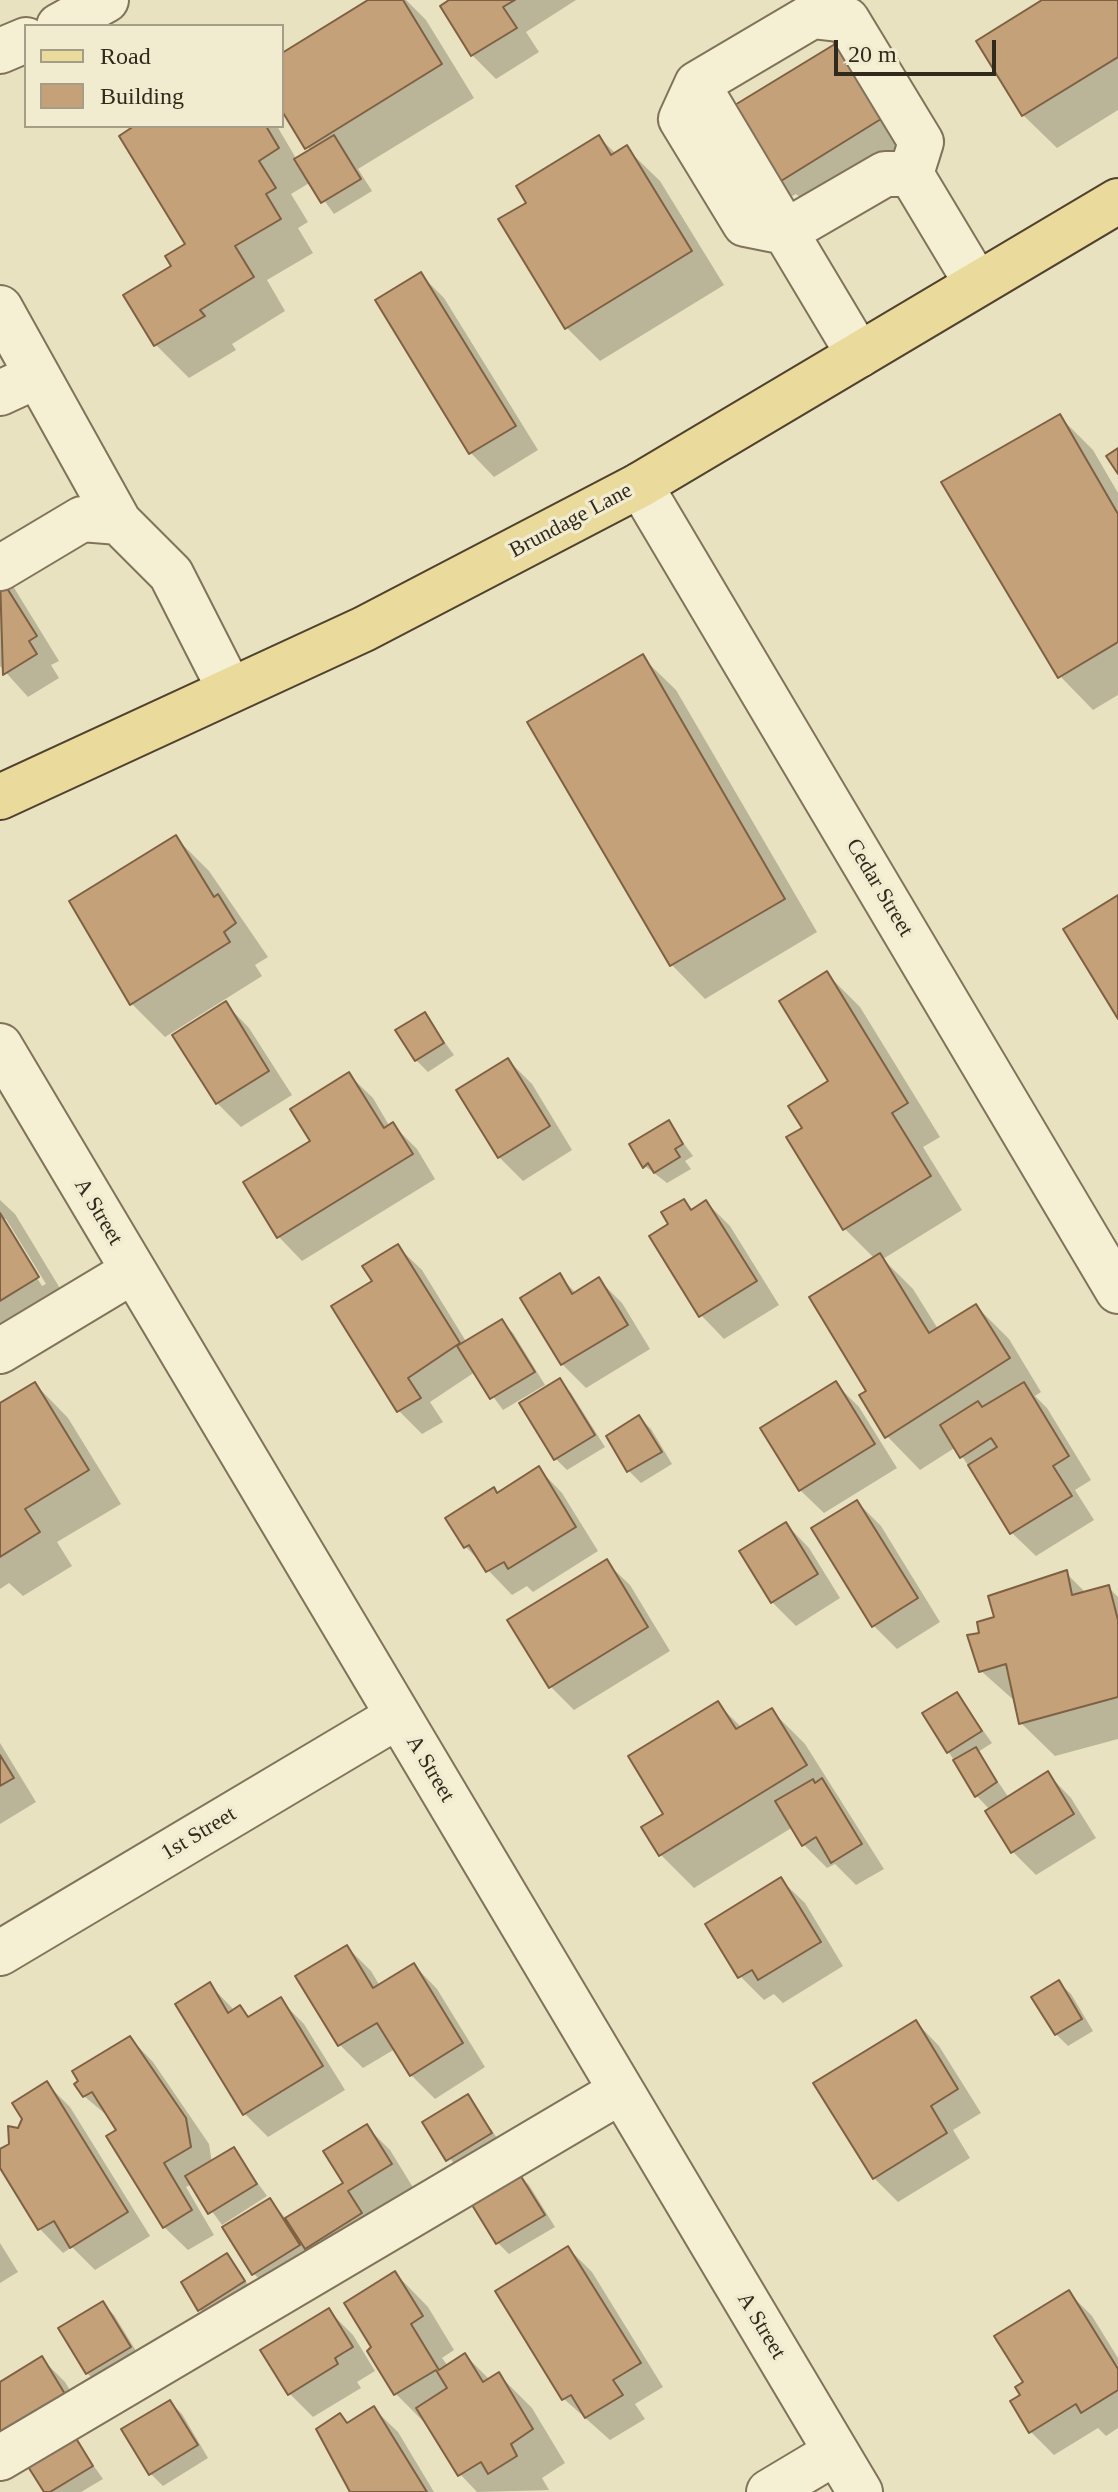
<!DOCTYPE html>
<style>
body{margin:0}
#map{position:relative;width:1118px;height:2492px;overflow:hidden;background:#e9e2c0;font-family:"Times New Roman",serif}
canvas{display:block}
.legend{position:absolute;left:24px;top:24px;width:260px;height:104px;box-sizing:border-box;background:#f1ebcf;border:2px solid #a59d88;margin:0;padding:10px 14px;list-style:none;font-size:24px;color:#32291d}
.legend li{display:flex;align-items:center;gap:16px;height:40px}
.legend b{width:40px;border:2px solid #a59d88}
.scale{position:absolute;left:834px;top:40px;width:162px;height:36px;box-sizing:border-box;border:4px solid #32291d;border-top:0;padding-left:10px;font-size:24px;line-height:28px;white-space:nowrap;color:#32291d;-webkit-text-stroke:6px #f1ebcf;paint-order:stroke}
</style>
<div id="map">
<canvas width="1118" height="2492"></canvas>
<ul class="legend">
<li><b style="height:10px;background:#eada9b"></b>Road</li>
<li><b style="height:22px;background:#c4a179"></b>Building</li>
</ul>
<div class="scale">20 m</div>
</div>
<script>
const context = document.querySelector('canvas').getContext('2d');
context.lineJoin = 'round';
function fillPath(path, color) { context.fillStyle = color; context.fill(path, 'evenodd'); }
const shape = rows => new Path2D(rows.map(r => 'M' + r).join(''));
function strokePath(path, color, width, dash) { context.strokeStyle = color; context.lineWidth = width; context.lineCap = dash ? 'butt' : 'round'; context.setLineDash(dash || []); context.stroke(path); }
function label(font, color, halo, rows, align = 'center') {
  context.font = font + ' "Times New Roman",serif'; context.lineWidth = 7; context.setLineDash([]); context.textBaseline = 'middle'; context.strokeStyle = halo; context.fillStyle = color; for (const [text, x, y, turn = 0] of rows) {
    context.save(); context.translate(x, y); context.rotate((+turn || 0) * Math.PI / 180); context.textAlign = isNaN(turn) ? turn : align; if (halo) context.strokeText(text, 0, 0); context.fillText(text, 0, 0); context.restore();
  }
}
const shadow = shape([
 [372,0,406,0,426,20,474,98,358,169,372,191,334,214,311,182,291,194,308,222,298,228,313,253,267,280,285,311,232,344,236,350,189,378,156,345,126,295,174,267,188,244,138,126,277,126,297,160,311,152,282,107,282,55],
 [453,0,576,0,526,32,539,52,496,79,472,55,442,6],
 [1046,0,1118,0,1118,110,1057,148,1023,115],
 [834,46,858,70,903,144,806,203,796,194,789,198,766,174],
 [599,137,616,154,626,148,660,181,724,285,600,361,566,327,529,203],
 [421,275,444,298,538,450,494,477,471,453,377,301],
 [1060,417,1093,450,1118,493,1118,695,1093,710,1060,676],
 [0,565,59,661,51,665,59,678,28,697,0,666],
 [642,657,676,690,817,932,705,999,672,965,530,722],
 [176,838,209,871,268,957,255,965,262,976,165,1037,131,1003],
 [827,974,860,1007,940,1137,923,1147,962,1210,883,1259,913,1289,938,1329,976,1306,1009,1339,1041,1392,1035,1396,1047,1408,1091,1480,1075,1490,1094,1520,1036,1556,1012,1533,956,1447,920,1470,887,1436,869,1391,875,1259,845,1229,804,1129,831,1081],
 [226,1004,249,1028,292,1095,241,1127,217,1103],
 [425,1015,454,1055,428,1072,416,1060],
 [508,1060,532,1084,572,1150,523,1181,499,1157],
 [349,1075,373,1098,390,1127,393,1125,417,1149,435,1179,302,1261,279,1237,245,1183,313,1142],
 [668,1122,693,1156,685,1161,691,1169,667,1183,645,1166,632,1145],
 [0,1200,15,1214,78,1318,0,1366],
 [1,1219,6,1219,46,1284,42,1286],
 [684,1201,694,1211,706,1202,730,1226,779,1305,724,1339,701,1315,671,1225],
 [398,1247,422,1270,467,1343,501,1321,513,1333,545,1385,503,1410,475,1372,430,1402,443,1422,422,1434,399,1411,374,1282],
 [559,1276,577,1294,599,1280,622,1303,650,1349,586,1388,562,1364],
 [560,1381,571,1393,605,1447,567,1470,555,1458],
 [35,1384,68,1418,121,1504,57,1542,72,1566,23,1596,9,1583,0,1589,0,1406],
 [836,1384,859,1407,897,1468,824,1513,800,1490],
 [639,1417,651,1429,672,1464,641,1483,629,1471],
 [539,1469,562,1493,598,1551,533,1592,527,1586,512,1595,466,1547,498,1494],
 [857,1502,881,1526,940,1622,897,1649,873,1625],
 [786,1524,809,1548,840,1598,796,1626,772,1602],
 [606,1562,630,1585,670,1651,574,1710,551,1687],
 [1066,1573,1086,1593,1108,1587,1118,1597,1118,1739,1055,1756,1021,1723,1017,1703,980,1670,981,1634,997,1618],
 [957,1694,992,1743,978,1752,1009,1798,1048,1774,1071,1798,1096,1838,1036,1875,1012,1851,990,1810,976,1795,948,1751],
 [718,1704,742,1728,771,1710,805,1744,884,1869,856,1885,835,1864,827,1868,804,1845,793,1827,694,1888,661,1855],
 [0,1743,36,1802,0,1824],
 [781,1880,805,1903,843,1966,783,2003,774,1994,764,2000,740,1976],
 [347,1947,371,1971,380,1986,414,1965,437,1989,485,2067,435,2099,411,2075,395,2049,363,2068,340,2045],
 [1059,1983,1071,1994,1093,2031,1068,2046,1056,2034],
 [210,1985,235,2011,240,2008,250,2018,280,2000,304,2024,345,2090,268,2137,244,2113],
 [916,2022,939,2046,981,2113,953,2130,970,2158,898,2202,874,2178],
 [130,2038,153,2062,209,2144,212,2163,234,2150,267,2196,222,2225,192,2184,186,2187,214,2235,188,2250,164,2227,110,2118,84,2096],
 [47,2084,70,2107,150,2236,95,2270,72,2247,63,2253,40,2229,0,2164,0,2152,11,2145],
 [468,2096,502,2145,460,2172,425,2123],
 [367,2127,390,2150,414,2189,330,2271,305,2247,310,2258,266,2285,254,2274,270,2200,287,2220,346,2184],
 [517,2173,529,2185,555,2227,509,2254,498,2243],
 [0,2243,18,2272,0,2283],
 [568,2248,592,2272,663,2387,635,2404,645,2419,610,2440,564,2399,498,2291],
 [227,2256,255,2294,211,2321,200,2309],
 [395,2273,428,2307,454,2350,442,2358,448,2366,465,2355,490,2380,499,2375,532,2408,565,2463,542,2478,549,2490,477,2492,460,2474,429,2427,396,2394,369,2351,374,2348],
 [1069,2293,1092,2316,1118,2358,1118,2428,1106,2436,1098,2428,1054,2455,1031,2432,1023,2396,1026,2383],
 [102,2303,114,2315,141,2359,99,2385,87,2373],
 [329,2311,353,2335,375,2371,357,2382,361,2388,313,2417,290,2394],
 [42,2359,65,2382,87,2418,0,2384],
 [170,2402,182,2414,208,2458,163,2486,151,2474,124,2430],
 [374,2409,398,2432,434,2492,353,2492,340,2416,349,2424],
 [74,2438,103,2479,81,2492,46,2492]
]);
const building = shape([
 [368,0,403,0,442,64,305,149,282,111,282,53,368,0],
 [449,0,515,0,503,7,517,28,471,56,440,6,449,0],
 [1042,0,1118,0,1118,57,1022,116,976,41,1042,0],
 [835,44,881,119,781,181,725,111,835,44],
 [134,126,266,126,279,148,259,161,276,188,266,194,281,219,235,246,254,277,200,310,205,316,154,346,123,295,171,266,165,256,185,244,119,136,134,126],
 [334,135,361,179,321,203,294,159,334,135],
 [599,135,611,155,627,145,692,251,565,329,498,219,526,203,516,186,599,135],
 [421,272,516,426,469,454,375,300,421,272],
 [1060,414,1118,514,1118,642,1058,678,941,482,1060,414],
 [1118,448,1118,474,1106,456,1118,448],
 [0,577,37,636,29,641,37,654,3,675,0,577],
 [643,654,785,899,670,966,527,722,643,654],
 [176,835,214,897,218,894,236,923,224,932,230,942,130,1005,69,901,176,835],
 [1118,895,1118,1019,1063,929,1118,895],
 [827,971,908,1103,892,1113,931,1176,843,1230,786,1137,802,1128,788,1106,828,1081,779,1001,827,971],
 [226,1001,269,1071,216,1104,172,1035,226,1001],
 [425,1012,444,1043,415,1061,395,1030,425,1012],
 [508,1058,550,1126,498,1158,456,1090,508,1058],
 [349,1072,384,1128,393,1122,413,1154,277,1238,243,1182,310,1141,290,1109,349,1072],
 [669,1120,683,1144,675,1149,680,1157,654,1173,648,1163,643,1168,629,1144,669,1120],
 [684,1199,691,1210,706,1200,757,1281,699,1317,649,1236,668,1224,661,1212,684,1199],
 [0,1213,39,1277,0,1301,0,1213],
 [398,1244,460,1343,408,1378,421,1398,397,1412,331,1306,372,1281,362,1266,398,1244],
 [880,1253,929,1333,976,1304,1010,1358,885,1438,859,1395,866,1391,809,1297,880,1253],
 [560,1273,572,1294,599,1277,628,1325,561,1365,520,1298,560,1273],
 [502,1319,535,1372,490,1399,457,1346,502,1319],
 [560,1378,595,1435,554,1460,519,1403,560,1378],
 [836,1381,875,1444,799,1491,760,1428,836,1381],
 [35,1382,89,1470,25,1509,40,1532,0,1557,0,1403,35,1382],
 [1024,1382,1069,1456,1053,1466,1072,1496,1010,1534,968,1465,997,1447,991,1438,960,1458,940,1425,978,1401,982,1407,1024,1382],
 [639,1415,662,1452,627,1472,606,1436,639,1415],
 [539,1466,576,1527,508,1569,504,1562,486,1572,469,1545,464,1548,445,1518,494,1487,497,1493,539,1466],
 [857,1500,918,1598,872,1627,811,1528,857,1500],
 [786,1522,818,1574,771,1603,739,1551,786,1522],
 [607,1559,648,1627,549,1688,507,1620,607,1559],
 [1067,1570,1072,1595,1109,1585,1118,1620,1118,1697,1019,1724,1006,1664,979,1672,967,1635,979,1633,977,1622,994,1617,988,1596,1067,1570],
 [957,1692,982,1731,947,1753,922,1713,957,1692],
 [718,1701,736,1729,772,1708,807,1765,659,1856,641,1827,663,1814,628,1756,718,1701],
 [976,1747,997,1782,975,1797,953,1760,976,1747],
 [0,1755,14,1778,0,1786,0,1755],
 [1048,1771,1074,1814,1011,1853,985,1811,1048,1771],
 [822,1778,862,1844,831,1863,816,1837,802,1846,775,1801,813,1779,815,1783,822,1778],
 [781,1877,821,1942,758,1980,752,1970,738,1978,705,1924,781,1877],
 [347,1945,373,1988,414,1963,463,2043,410,2076,377,2023,338,2046,295,1976,347,1945],
 [1059,1980,1082,2019,1055,2035,1031,1997,1059,1980],
 [210,1982,228,2013,240,2005,248,2017,281,1997,323,2066,243,2115,175,2004,210,1982],
 [916,2020,958,2089,931,2106,947,2133,873,2179,813,2083,916,2020],
 [130,2036,186,2118,191,2147,164,2163,192,2210,163,2228,106,2136,116,2130,92,2092,83,2097,74,2084,78,2081,72,2071,130,2036],
 [47,2081,128,2212,70,2248,54,2221,38,2230,0,2168,0,2149,9,2144,8,2126,18,2128,22,2119,12,2103,47,2081],
 [468,2094,492,2133,446,2161,422,2122,468,2094],
 [367,2124,392,2164,348,2191,362,2213,305,2249,285,2218,343,2183,323,2151,367,2124],
 [234,2147,257,2184,208,2214,185,2176,234,2147],
 [517,2170,545,2215,496,2244,469,2200,517,2170],
 [270,2198,300,2245,252,2275,222,2227,270,2198],
 [568,2246,641,2363,613,2380,623,2395,585,2418,571,2395,562,2400,495,2291,568,2246],
 [227,2253,245,2281,198,2311,181,2282,227,2253],
 [395,2271,423,2316,411,2324,439,2370,465,2353,483,2382,499,2372,533,2429,511,2444,517,2456,488,2474,481,2462,458,2476,416,2408,447,2388,436,2370,394,2395,367,2351,371,2347,344,2303,395,2271],
 [1069,2290,1118,2369,1118,2390,1081,2413,1076,2404,1029,2433,1010,2401,1020,2395,1015,2387,1023,2382,994,2336,1069,2290],
 [103,2301,131,2347,86,2374,58,2328,103,2301],
 [329,2308,353,2347,335,2358,338,2364,288,2395,260,2350,329,2308],
 [42,2356,65,2394,0,2434,0,2382,42,2356],
 [170,2400,198,2445,149,2475,121,2429,170,2400],
 [374,2406,427,2492,350,2492,316,2429,340,2413,347,2423,374,2406],
 [74,2435,93,2466,50,2492,44,2492,27,2465,74,2435]
]);
const minor = shape([
 [59,26,106,0],
 [0,51,26,40],
 [697,84,859,355],
 [911,174,885,174,785,232,745,224,681,119,697,84,812,16,847,20,921,142,911,174,977,284],
 [0,308,119,522,171,574,230,690],
 [0,393,37,376],
 [640,485,1118,1291],
 [0,568,82,519,119,522],
 [0,1046,860,2492],
 [0,1351,133,1271],
 [0,1953,398,1716],
 [0,2458,621,2091],
 [769,2492,836,2452]
]);
const major = shape([
 [0,797,364,629,640,485,1118,201]
]);
const streetNames = [
 ["Brundage Lane",571,521,-28],
 ["Cedar Street",879,888,59],
 ["A Street",98,1212,59],
 ["A Street",430,1769,59],
 ["1st Street",199,1834,-31],
 ["A Street",761,2326,59]
];
fillPath(shadow, '#0003');
fillPath(building, '#c4a179');
strokePath(building, '#7e6042', 2);
strokePath(minor, '#81735a', 48);
strokePath(major, '#4f412e', 48);
strokePath(minor, '#f5efd3', 44);
strokePath(major, '#eada9b', 44);
label('22px', '#32291d', '#f1ebcf', streetNames);
</script>
